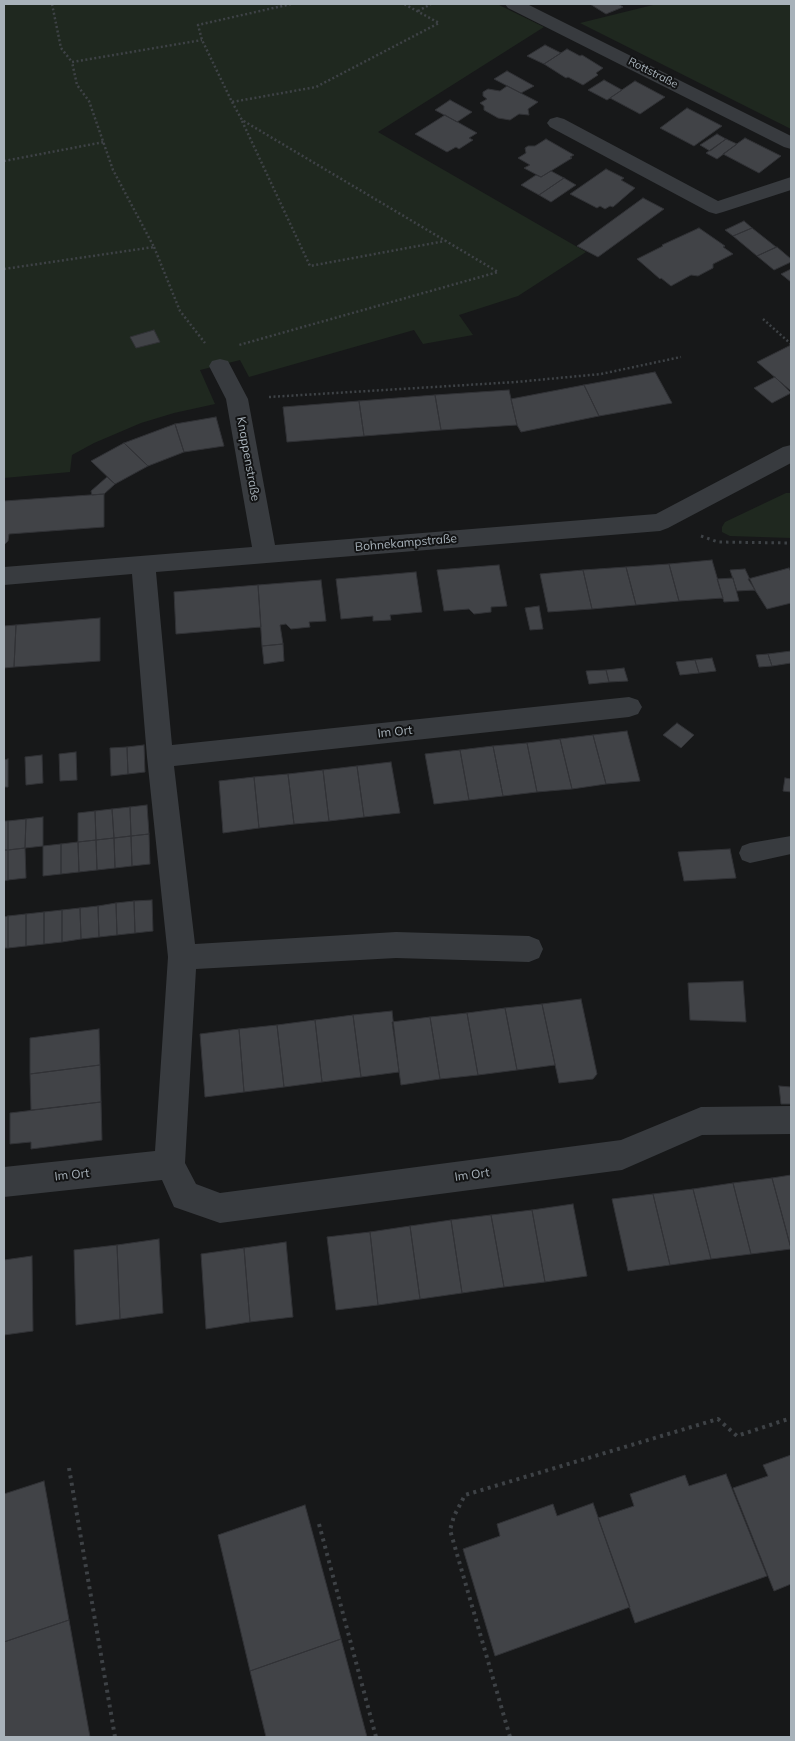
<!DOCTYPE html>
<meta charset="utf-8">
<style>
body{margin:0}
#map{position:relative;width:795px;height:1741px;overflow:hidden;background:#171819;font-family:Mulish,sans-serif}
canvas{display:block}
.frame{position:absolute;inset:0;border:5px solid #a8b2ba;pointer-events:none}
</style>
<div id="map">
<canvas width="795" height="1741"></canvas>
<div class="frame"></div>
</div>
<script>
const context = document.querySelector('canvas').getContext('2d');
context.lineJoin = 'round';
function fillPath(path, color) { context.fillStyle = color; context.fill(path, 'evenodd'); }
const shape = rows => new Path2D(rows.map(r => 'M' + r).join(''));
function strokePath(path, color, width, dash) { context.strokeStyle = color; context.lineWidth = width; context.lineCap = dash ? 'butt' : 'round'; context.setLineDash(dash || []); context.stroke(path); }
function label(font, color, halo, rows, align = 'center') {
  context.font = font + ' Mulish,sans-serif'; context.lineWidth = 4; context.setLineDash([]); context.textBaseline = 'middle'; context.strokeStyle = halo; context.fillStyle = color; for (const [text, x, y, turn = 0] of rows) {
    context.save(); context.translate(x, y); context.rotate((+turn || 0) * Math.PI / 180); context.textAlign = isNaN(turn) ? turn : align; if (halo) context.strokeText(text, 0, 0); context.fillText(text, 0, 0); context.restore();
  }
}
const green = shape([
 [4,4,497,4,544,27,378,132,586,252,518,296,459,315,473,335,423,344,414,330,249,377,240,360,200,370,215,404,174,413,141,423,94,443,72,455,70,472,4,478],
 [657,4,791,4,791,129,580,23],
 [786,493,791,493,791,538,730,536,722,532,722,527,725,522]
]);
const building = shape([
 [590,4,618,4,623,7,606,14,590,4],
 [545,45,561,53,544,64,527,56,545,45],
 [567,49,580,56,582,55,603,68,596,73,598,75,583,85,568,77,566,78,544,64,567,49],
 [507,71,534,86,521,93,494,79,507,71],
 [604,80,622,90,607,100,588,90,604,80],
 [635,81,665,97,640,114,610,98,635,81],
 [507,86,538,102,528,109,529,115,519,114,510,120,498,118,484,110,484,106,480,103,487,99,483,96,483,92,488,89,500,91,507,86],
 [450,100,472,112,457,122,435,110,450,100],
 [687,108,722,126,694,146,660,128,687,108],
 [445,115,477,133,469,138,473,140,459,149,456,147,447,152,415,134,445,115],
 [717,134,726,139,710,151,700,145,717,134],
 [745,138,781,156,759,173,723,154,745,138],
 [546,139,574,155,570,157,572,158,541,177,524,168,530,165,518,158,526,153,525,148,528,146,535,146,546,139],
 [726,139,737,144,717,159,706,153,726,139],
 [606,169,624,178,621,180,635,188,613,207,610,206,605,209,600,206,597,208,570,194,606,169],
 [551,171,564,178,539,195,521,185,536,175,541,177,551,171],
 [564,178,576,185,551,202,539,195,564,178],
 [643,198,664,209,598,257,577,246,643,198],
 [744,221,752,228,733,236,725,230,744,221],
 [699,228,725,246,723,247,733,254,713,264,713,268,698,276,691,275,671,286,661,278,660,279,637,259,663,246,662,245,699,228],
 [752,228,776,247,757,256,733,236,752,228],
 [777,247,791,259,791,262,774,270,757,256,777,247],
 [791,269,791,282,781,274,791,269],
 [154,330,160,342,136,348,130,337,154,330],
 [791,345,791,391,757,362,791,345],
 [655,372,672,403,599,416,584,385,655,372],
 [775,377,791,393,772,403,754,388,775,377],
 [584,385,599,416,521,432,517,425,511,399,584,385],
 [509,390,517,425,441,430,435,395,509,390],
 [435,395,441,430,364,436,359,401,435,395],
 [359,401,364,436,287,442,283,407,359,401],
 [216,417,224,446,184,452,175,424,216,417],
 [175,424,184,452,148,466,124,443,175,424],
 [124,443,148,466,115,484,91,461,124,443],
 [107,477,115,484,104,494,92,495,91,491,107,477],
 [104,494,104,527,9,534,8,541,4,545,4,501,104,494],
 [712,560,723,598,679,601,669,564,712,560],
 [669,564,679,601,636,605,626,567,669,564],
 [499,565,507,606,491,607,491,612,474,614,469,609,444,611,437,570,499,565],
 [626,567,636,605,592,609,583,570,626,567],
 [789,568,791,572,791,603,767,609,748,579,789,568],
 [745,569,755,590,737,591,730,570,745,569],
 [583,570,592,609,548,612,540,574,583,570],
 [416,572,422,612,390,615,391,620,373,621,373,616,341,619,336,579,416,572],
 [733,578,739,601,724,602,717,579,733,578],
 [321,580,326,621,309,622,310,627,291,629,286,624,280,625,283,644,262,646,258,585,321,580],
 [258,585,261,627,176,634,174,592,258,585],
 [539,606,543,629,530,630,525,608,539,606],
 [100,618,100,661,14,667,16,625,100,618],
 [16,625,14,667,4,668,4,626,16,625],
 [283,644,284,661,264,664,262,646,283,644],
 [791,651,791,663,772,666,768,654,791,651],
 [768,654,772,666,759,667,756,655,768,654],
 [712,658,716,671,699,673,695,660,712,658],
 [695,660,699,673,680,675,676,662,695,660],
 [624,668,628,681,609,682,606,670,624,668],
 [606,670,609,682,589,684,586,671,606,670],
 [677,723,694,735,681,748,663,735,677,723],
 [627,731,640,781,606,784,593,735,627,731],
 [593,735,606,784,572,789,560,739,593,735],
 [560,739,572,789,537,792,527,743,560,739],
 [527,743,537,792,503,796,493,746,527,743],
 [144,745,145,772,128,774,127,747,144,745],
 [493,746,503,796,469,800,460,750,493,746],
 [127,747,128,774,111,776,110,748,127,747],
 [460,750,469,800,434,804,425,754,460,750],
 [76,752,77,780,60,781,59,754,76,752],
 [42,755,43,783,26,785,25,757,42,755],
 [8,759,8,787,4,787,4,760,8,759],
 [391,762,400,813,364,817,357,766,391,762],
 [357,766,364,817,329,821,323,770,357,766],
 [323,770,329,821,294,824,288,774,323,770],
 [288,774,294,824,259,828,254,777,288,774],
 [254,777,259,828,223,833,219,781,254,777],
 [785,778,791,779,791,792,783,791,785,778],
 [147,805,149,834,131,836,130,807,147,805],
 [130,807,131,836,114,838,112,809,130,807],
 [112,809,114,838,96,840,95,811,112,809],
 [95,811,96,840,78,842,78,813,95,811],
 [43,817,43,846,25,848,26,819,43,817],
 [26,819,25,848,8,850,8,821,26,819],
 [4,821,8,821,8,850,4,850,4,821],
 [149,834,150,864,132,866,131,836,149,834],
 [131,836,132,866,115,868,114,838,131,836],
 [114,838,115,868,97,870,96,840,114,838],
 [96,840,97,870,79,872,78,842,96,840],
 [78,842,79,872,61,874,61,844,78,842],
 [61,844,61,874,43,876,43,846,61,844],
 [25,848,26,878,8,880,8,850,25,848],
 [730,849,736,878,684,881,678,852,730,849],
 [4,850,8,850,8,880,4,881,4,850],
 [152,900,153,931,135,933,134,901,152,900],
 [134,901,135,933,117,935,116,903,134,901],
 [116,903,117,935,99,937,98,906,116,903],
 [98,906,99,937,81,939,80,908,98,906],
 [80,908,81,939,62,942,62,910,80,908],
 [62,910,62,942,44,944,44,912,62,910],
 [44,912,44,944,26,946,26,914,44,912],
 [26,914,26,946,8,948,8,916,26,914],
 [8,916,8,948,4,948,4,917,8,916],
 [743,981,746,1022,690,1020,688,983,743,981],
 [581,999,597,1074,593,1079,559,1083,542,1004,581,999],
 [542,1004,555,1065,517,1070,505,1008,542,1004],
 [505,1008,517,1070,478,1075,467,1013,505,1008],
 [392,1011,399,1072,361,1077,353,1015,392,1011],
 [467,1013,478,1075,440,1079,430,1017,467,1013],
 [353,1015,361,1077,322,1082,315,1020,353,1015],
 [430,1017,440,1079,401,1085,392,1022,430,1017],
 [315,1020,322,1082,284,1087,277,1025,315,1020],
 [277,1025,284,1087,244,1092,239,1029,277,1025],
 [99,1029,100,1065,30,1074,30,1038,99,1029],
 [239,1029,244,1092,205,1097,200,1034,239,1029],
 [100,1065,101,1102,31,1110,30,1074,100,1065],
 [779,1086,791,1087,791,1104,781,1104,779,1086],
 [101,1102,102,1140,31,1149,31,1142,10,1144,10,1113,101,1102],
 [791,1175,791,1248,772,1178,791,1175],
 [772,1178,791,1249,751,1254,733,1183,772,1178],
 [733,1183,751,1254,711,1259,693,1189,733,1183],
 [693,1189,711,1259,670,1265,653,1194,693,1189],
 [653,1194,670,1265,628,1271,612,1199,653,1194],
 [573,1204,587,1276,545,1282,532,1210,573,1204],
 [532,1210,545,1282,504,1287,491,1215,532,1210],
 [491,1215,504,1287,462,1293,451,1220,491,1215],
 [451,1220,462,1293,420,1299,410,1226,451,1220],
 [410,1226,420,1299,378,1305,370,1232,410,1226],
 [370,1232,378,1305,336,1310,327,1237,370,1232],
 [159,1239,163,1313,120,1319,117,1245,159,1239],
 [286,1242,293,1317,250,1322,244,1248,286,1242],
 [117,1245,120,1319,76,1325,74,1250,117,1245],
 [244,1248,250,1322,206,1329,201,1254,244,1248],
 [32,1256,33,1331,4,1335,4,1260,32,1256],
 [791,1455,791,1584,774,1591,733,1488,768,1476,763,1465,791,1455],
 [726,1474,767,1576,635,1623,598,1518,634,1506,630,1494,685,1475,689,1486,726,1474],
 [44,1481,69,1620,4,1642,4,1494,44,1481],
 [593,1503,630,1607,495,1656,463,1549,500,1536,497,1524,553,1504,557,1516,593,1503],
 [305,1505,341,1639,250,1671,218,1535,305,1505],
 [69,1620,90,1737,4,1737,4,1642,69,1620],
 [341,1639,367,1737,266,1737,250,1671,341,1639]
]);
const pathFar2 = shape([
 [52,4,61,48,72,62],
 [291,4,198,25,202,40,232,102,316,87,439,23,404,4],
 [418,11,431,4],
 [232,102,242,120,498,272,239,345],
 [242,121,310,266,445,241],
 [4,161,104,142],
 [154,247,180,311,205,343],
 [4,269,154,247,113,170,89,101,77,85,72,62,202,40],
 [763,319,791,344],
 [269,397,516,382,601,374,681,357]
]);
const pathFar1 = shape([
 [701,536,718,542,791,543]
]);
const path = shape([
 [69,1468,115,1737],
 [319,1524,376,1737],
 [510,1737,450,1530,454,1516,465,1495,718,1419,737,1436,791,1418]
]);
const service = shape([
 [791,836,791,854,750,863,742,860,739,853,742,846,750,843,791,836]
]);
const minor = shape([
 [505,4,527,4,791,136,791,149,784,147,508,8,505,4],
 [557,117,564,119,718,201,791,177,791,190,723,212,716,214,709,212,550,127,547,123,550,119,557,117],
 [220,359,228,361,248,399,275,545,656,514,783,447,791,445,791,463,668,528,660,531,156,572,172,745,629,697,638,700,642,707,638,714,629,717,174,766,195,944,396,932,529,936,539,940,543,949,539,958,529,962,396,958,196,969,185,1163,196,1184,220,1193,621,1140,701,1107,791,1106,791,1134,702,1135,622,1170,220,1223,174,1207,162,1180,4,1197,4,1167,155,1151,168,957,147,757,132,574,4,585,4,567,252,547,226,399,209,366,212,361,220,359]
]);
const farStreetnames = [
 ["Rottstraße",653,73,27]
];
const streetNames = [
 ["Knappenstraße",248,459,80],
 ["Bohnekampstraße",406,543,-5],
 ["Im Ort",395,732,-6],
 ["Im Ort",72,1175,-6],
 ["Im Ort",472,1175,-8]
];
fillPath(green, '#1f281f');
fillPath(building, '#414347');
strokePath(building, '#313236', 1);
strokePath(pathFar2, '#3e4246', 2.5, [2, 2.5]);
strokePath(pathFar1, '#3e4246', 3, [2.5, 4]);
strokePath(path, '#3e4246', 4, [3, 4.5]);
fillPath(service, '#383b3f');
fillPath(minor, '#383b3f');
label('11px', '#a8b2ba', '#121314', farStreetnames);
label('12px', '#a8b2ba', '#121314', streetNames);
</script>
